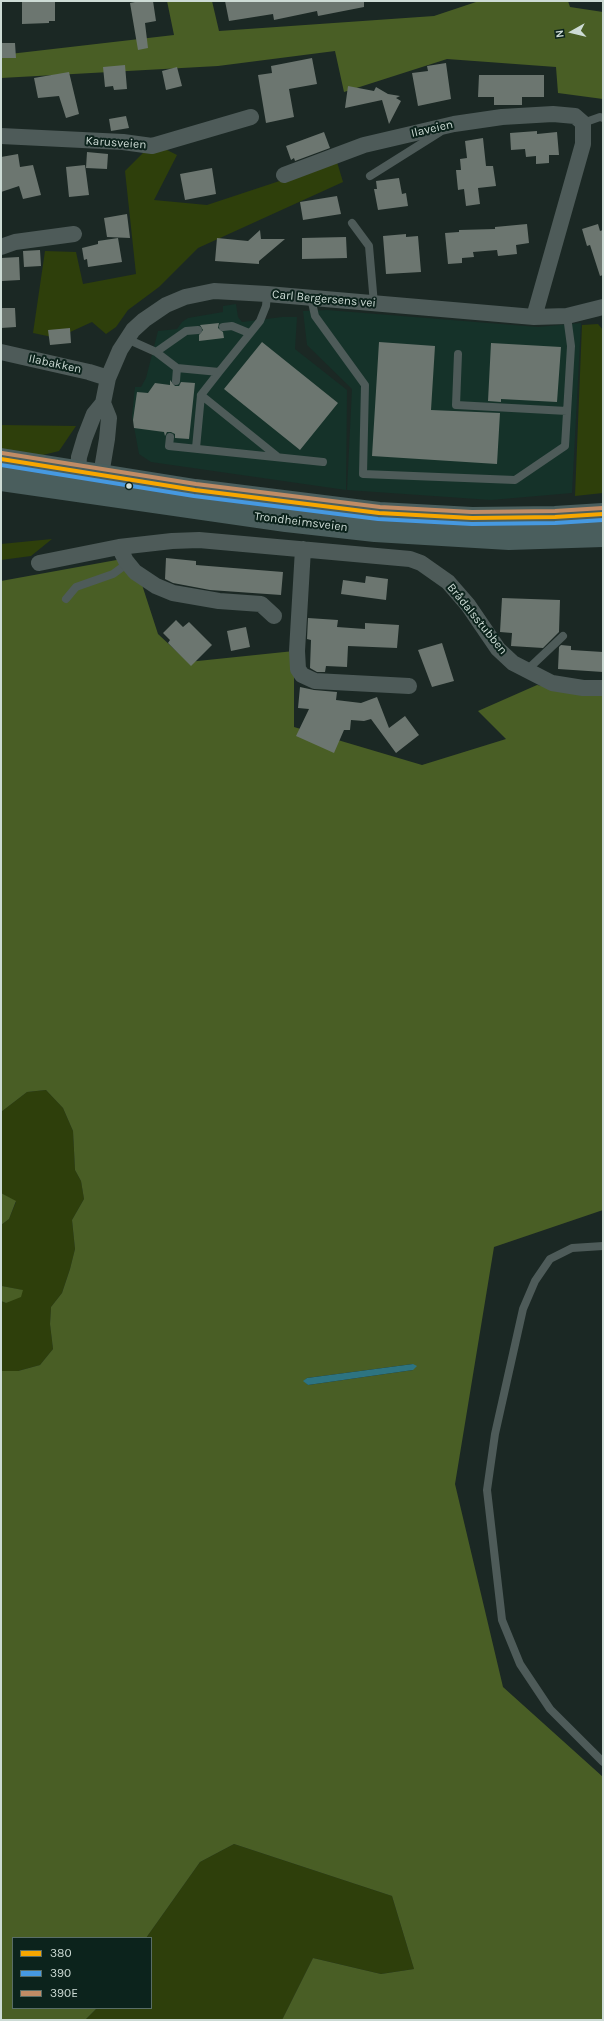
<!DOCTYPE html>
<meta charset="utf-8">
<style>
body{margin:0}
#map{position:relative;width:604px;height:2021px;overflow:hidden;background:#1b2824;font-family:Karla,sans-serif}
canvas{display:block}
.frame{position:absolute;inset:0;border:2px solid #cddbd5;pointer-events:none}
.legend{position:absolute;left:12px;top:1937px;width:140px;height:72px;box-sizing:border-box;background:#0c231c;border:1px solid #596d66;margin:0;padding:5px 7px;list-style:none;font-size:12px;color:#cddbd5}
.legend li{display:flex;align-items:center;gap:8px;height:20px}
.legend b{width:20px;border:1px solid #596d66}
.north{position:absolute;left:552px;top:12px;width:40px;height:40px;-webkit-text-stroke:3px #0c231c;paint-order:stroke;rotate:262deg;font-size:11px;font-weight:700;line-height:16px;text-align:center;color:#cddbd5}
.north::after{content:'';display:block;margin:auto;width:14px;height:18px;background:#cddbd5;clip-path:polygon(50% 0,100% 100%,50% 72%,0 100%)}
</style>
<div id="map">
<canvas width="604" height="2021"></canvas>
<div class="frame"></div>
<ul class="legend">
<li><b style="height:5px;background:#f7a600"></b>380</li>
<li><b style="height:5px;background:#4699e1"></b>390</li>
<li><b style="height:5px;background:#c18c65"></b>390E</li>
</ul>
<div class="north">N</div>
</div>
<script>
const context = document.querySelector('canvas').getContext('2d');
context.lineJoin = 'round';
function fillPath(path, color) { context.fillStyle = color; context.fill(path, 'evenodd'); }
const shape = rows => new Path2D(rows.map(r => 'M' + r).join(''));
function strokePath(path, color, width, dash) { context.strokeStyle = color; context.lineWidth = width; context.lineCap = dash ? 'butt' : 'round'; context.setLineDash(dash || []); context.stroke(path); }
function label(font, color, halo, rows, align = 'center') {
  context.font = font + ' Karla,sans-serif'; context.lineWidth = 4; context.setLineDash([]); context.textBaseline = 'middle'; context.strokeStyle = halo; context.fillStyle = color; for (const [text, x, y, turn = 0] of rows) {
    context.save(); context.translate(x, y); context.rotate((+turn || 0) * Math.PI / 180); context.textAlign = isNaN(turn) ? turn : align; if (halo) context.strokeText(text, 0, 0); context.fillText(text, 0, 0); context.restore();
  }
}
const built = shape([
 [236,304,238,317,242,322,282,317,297,317,295,349,347,390,346,490,151,462,139,454,132,416,135,387,141,387,146,378,158,331,177,329,182,322,188,318,223,312,223,306],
 [327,310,538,327,581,323,572,493,491,500,347,490,352,389,307,345,303,311]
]);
const green = shape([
 [153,143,177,155,154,200,207,205,337,162,343,182,198,248,159,287,128,310,116,327,106,334,92,322,57,338,33,333,45,251,76,252,83,284,136,274,125,171],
 [598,324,603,330,603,493,575,496,582,325],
 [1,425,76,426,59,451,35,457,1,451],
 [52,539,31,556,1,560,1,544],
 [46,1090,63,1108,73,1131,75,1170,81,1181,84,1199,72,1220,75,1249,70,1269,62,1293,51,1307,50,1324,53,1349,40,1365,18,1371,1,1371,1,1301,6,1303,22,1290,2,1286,1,1283,1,1225,9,1219,16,1202,1,1193,1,1112,27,1092],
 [234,1844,392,1896,414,1969,381,1974,313,1958,282,2020,85,2020,97,2008,151,2008,151,1938,146,1938,200,1862]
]);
const forest = shape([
 [167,1,212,1,219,31,434,16,479,1,568,1,570,7,603,12,603,99,558,93,556,67,447,59,344,92,335,51,218,66,1,78,1,55,174,35],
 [133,557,158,634,188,662,294,651,294,727,422,765,506,739,478,711,537,685,561,689,603,688,603,1210,494,1247,455,1484,503,1687,603,1777,603,2020,282,2020,313,1958,381,1974,414,1969,392,1896,234,1844,200,1862,146,1938,13,1938,13,2008,97,2008,85,2020,1,2020,1,1371,18,1371,40,1365,53,1349,50,1324,51,1307,62,1293,70,1269,75,1249,72,1220,84,1199,81,1181,75,1170,73,1131,63,1108,46,1090,27,1092,1,1112,1,581],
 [413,1364,413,1370,308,1385,304,1381,307,1378],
 [1,1193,16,1201,9,1219,1,1225],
 [1,1283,2,1286,23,1290,21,1297,6,1303,1,1301]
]);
const water = shape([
 [413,1364,417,1366,413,1370,308,1385,303,1381,307,1378]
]);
const building = shape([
 [22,1,55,1,55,21,49,21,49,23,22,24],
 [140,1,153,1,156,21,145,23,148,48,138,50,130,3],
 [225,1,364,1,364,7,318,16,317,11,274,20,273,14,229,21],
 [1,43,15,43,16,58,1,58],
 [312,58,317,84,289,89,294,117,266,123,258,75,272,73,271,66],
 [446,63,451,99,418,106,412,73,428,71,427,66],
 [125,65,127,89,114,90,113,86,105,87,103,67],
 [177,67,182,86,166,90,162,71],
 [69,72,79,114,66,118,59,96,38,98,34,78],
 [479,75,544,75,544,97,522,97,522,105,494,105,494,97,478,97],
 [348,86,374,91,376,87,388,94,400,96,396,98,401,101,389,124,382,100,345,108],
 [126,116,129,128,111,131,109,119],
 [537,131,537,134,557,132,559,155,549,155,549,163,536,164,536,156,526,157,525,149,511,150,510,133],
 [324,132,330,148,295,161,294,158,291,160,286,146],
 [483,138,486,166,493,166,496,186,478,188,480,204,466,206,464,189,458,190,456,170,461,170,460,159,467,158,465,141],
 [87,152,108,154,107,169,86,168],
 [18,154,20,167,33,165,41,195,23,199,19,186,1,192,1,157],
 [85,165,89,195,69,197,66,167],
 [212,168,216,194,185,200,180,174],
 [399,178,402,194,406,193,408,206,378,210,374,189,377,189,376,181],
 [337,196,341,214,303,220,300,202],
 [127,214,130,238,107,237,104,218],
 [527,224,529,243,516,245,517,254,498,256,497,250,473,252,474,257,462,258,462,263,448,264,445,233,459,232,459,230,495,229,495,227],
 [598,224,600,231,603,230,603,275,600,276,590,245,587,246,582,229],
 [260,230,261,239,285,239,259,261,259,264,215,261,217,238,248,241],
 [406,234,406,237,418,236,421,272,386,274,383,236],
 [346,237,347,258,302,259,302,238],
 [118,238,122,262,88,267,87,259,84,260,82,248,98,244,98,241],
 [40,250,41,266,24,267,23,251],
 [19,257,20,280,2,281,1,258],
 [1,308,15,308,16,327,1,328],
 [219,323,218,328,223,332,224,338,199,341,199,335,203,330,200,325],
 [70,328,71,343,50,345,48,330],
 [262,342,338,403,300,450,224,389],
 [379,342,435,346,431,410,500,413,497,464,372,456],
 [491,343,561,347,557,402,501,399,501,402,488,401],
 [170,380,175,386,179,386,181,382,195,383,189,439,175,438,175,434,171,432,167,432,165,436,164,432,134,428,133,420,137,392,148,393,155,383,170,385],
 [166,558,196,561,196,565,283,572,281,595,210,590,173,583,165,579],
 [366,576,388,579,386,600,341,594,343,580,365,583],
 [502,598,560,600,559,632,543,648,511,646,512,633,500,632],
 [308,618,338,620,337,627,365,629,365,623,399,625,397,648,348,646,347,667,326,666,325,672,317,672,310,668,311,640,307,639],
 [176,620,183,627,189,622,212,645,191,666,168,643,170,640,163,633],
 [246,627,250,647,231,651,227,631],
 [442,643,454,681,432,687,418,650],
 [561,645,571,646,571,650,603,652,603,672,558,669,559,647],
 [300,687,314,690,337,692,336,700,361,703,377,697,389,728,405,716,419,735,396,753,371,719,364,721,351,720,350,730,344,730,334,753,296,736,309,709,298,708]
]);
const lane = shape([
 [583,123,600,117,603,118],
 [370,176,440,132],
 [352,223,369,246,374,304],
 [311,298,315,316,365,385,363,474,515,480,565,446,571,346,567,316],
 [223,327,232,326,249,333],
 [127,339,156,352,177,368,219,372,260,321,266,306,267,294],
 [156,352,186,331,198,330],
 [458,354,456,405,567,411],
 [176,381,177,368],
 [201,395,278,457],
 [170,437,169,446,323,462],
 [196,448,201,395,219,372],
 [66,599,76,587,113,574,128,563],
 [526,671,563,636],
 [603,1246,572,1248,550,1259,535,1281,523,1309,495,1434,487,1490,502,1620,520,1664,550,1709,603,1762]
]);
const street = shape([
 [1,136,123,142,152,146,251,117],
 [284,175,364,145,454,124,502,117,553,114,575,116,583,123,583,144,534,317],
 [1,247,15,242,74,234],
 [1,352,89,372,108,378],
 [81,481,78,471,79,457,85,437,94,414,103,403,108,378,120,350,133,330,144,320,166,305,185,297,214,291,267,294,534,317,567,316,603,307],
 [95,482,101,475,107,439,109,418,103,403],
 [119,547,126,561,135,572,156,586,173,593,219,601,261,604,274,616],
 [303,549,297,651,298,669,302,675,315,681,409,686],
 [39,563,119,547,172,541,199,540,410,559,421,563,448,582,468,605,498,649,513,663,552,683,583,688,603,688]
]);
const highway = shape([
 [1,459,195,490,379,513,472,518,555,517,603,514],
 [1,480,286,521,375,531,509,539,603,536]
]);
const bus1 = shape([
 [1,459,195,490,379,513,472,518,555,517,603,514]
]);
const bus2 = shape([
 [1,465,194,496,378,519,472,524,555,523,603,520]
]);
const bus3 = shape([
 [2,453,196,484,380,507,472,512,555,511,603,508]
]);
const markers = [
 [129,486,3.5,"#cddbd5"]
];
const streetNames = [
 ["Ilaveien",432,129,-13],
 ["Karusveien",116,143,4],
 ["Carl Bergersens vei",324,299,5],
 ["Ilabakken",55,364,12],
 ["Trondheimsveien",301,522,7],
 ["Brådalsstubben",477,619,51]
];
fillPath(built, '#153229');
fillPath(green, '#2e3f0b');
fillPath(forest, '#495e25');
fillPath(water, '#2d7481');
fillPath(building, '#6c7670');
strokePath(lane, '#4e5b59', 8);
strokePath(street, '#4e5b59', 16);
strokePath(highway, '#4a5e5d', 22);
strokePath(bus1, '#f7a600', 4);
strokePath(bus2, '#4699e1', 4);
strokePath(bus3, '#c18c65', 4);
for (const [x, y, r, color] of markers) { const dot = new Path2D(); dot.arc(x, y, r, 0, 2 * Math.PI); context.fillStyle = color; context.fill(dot); strokePath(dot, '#0c231c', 1.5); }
label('12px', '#cddbd5', '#0c231c', streetNames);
</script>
